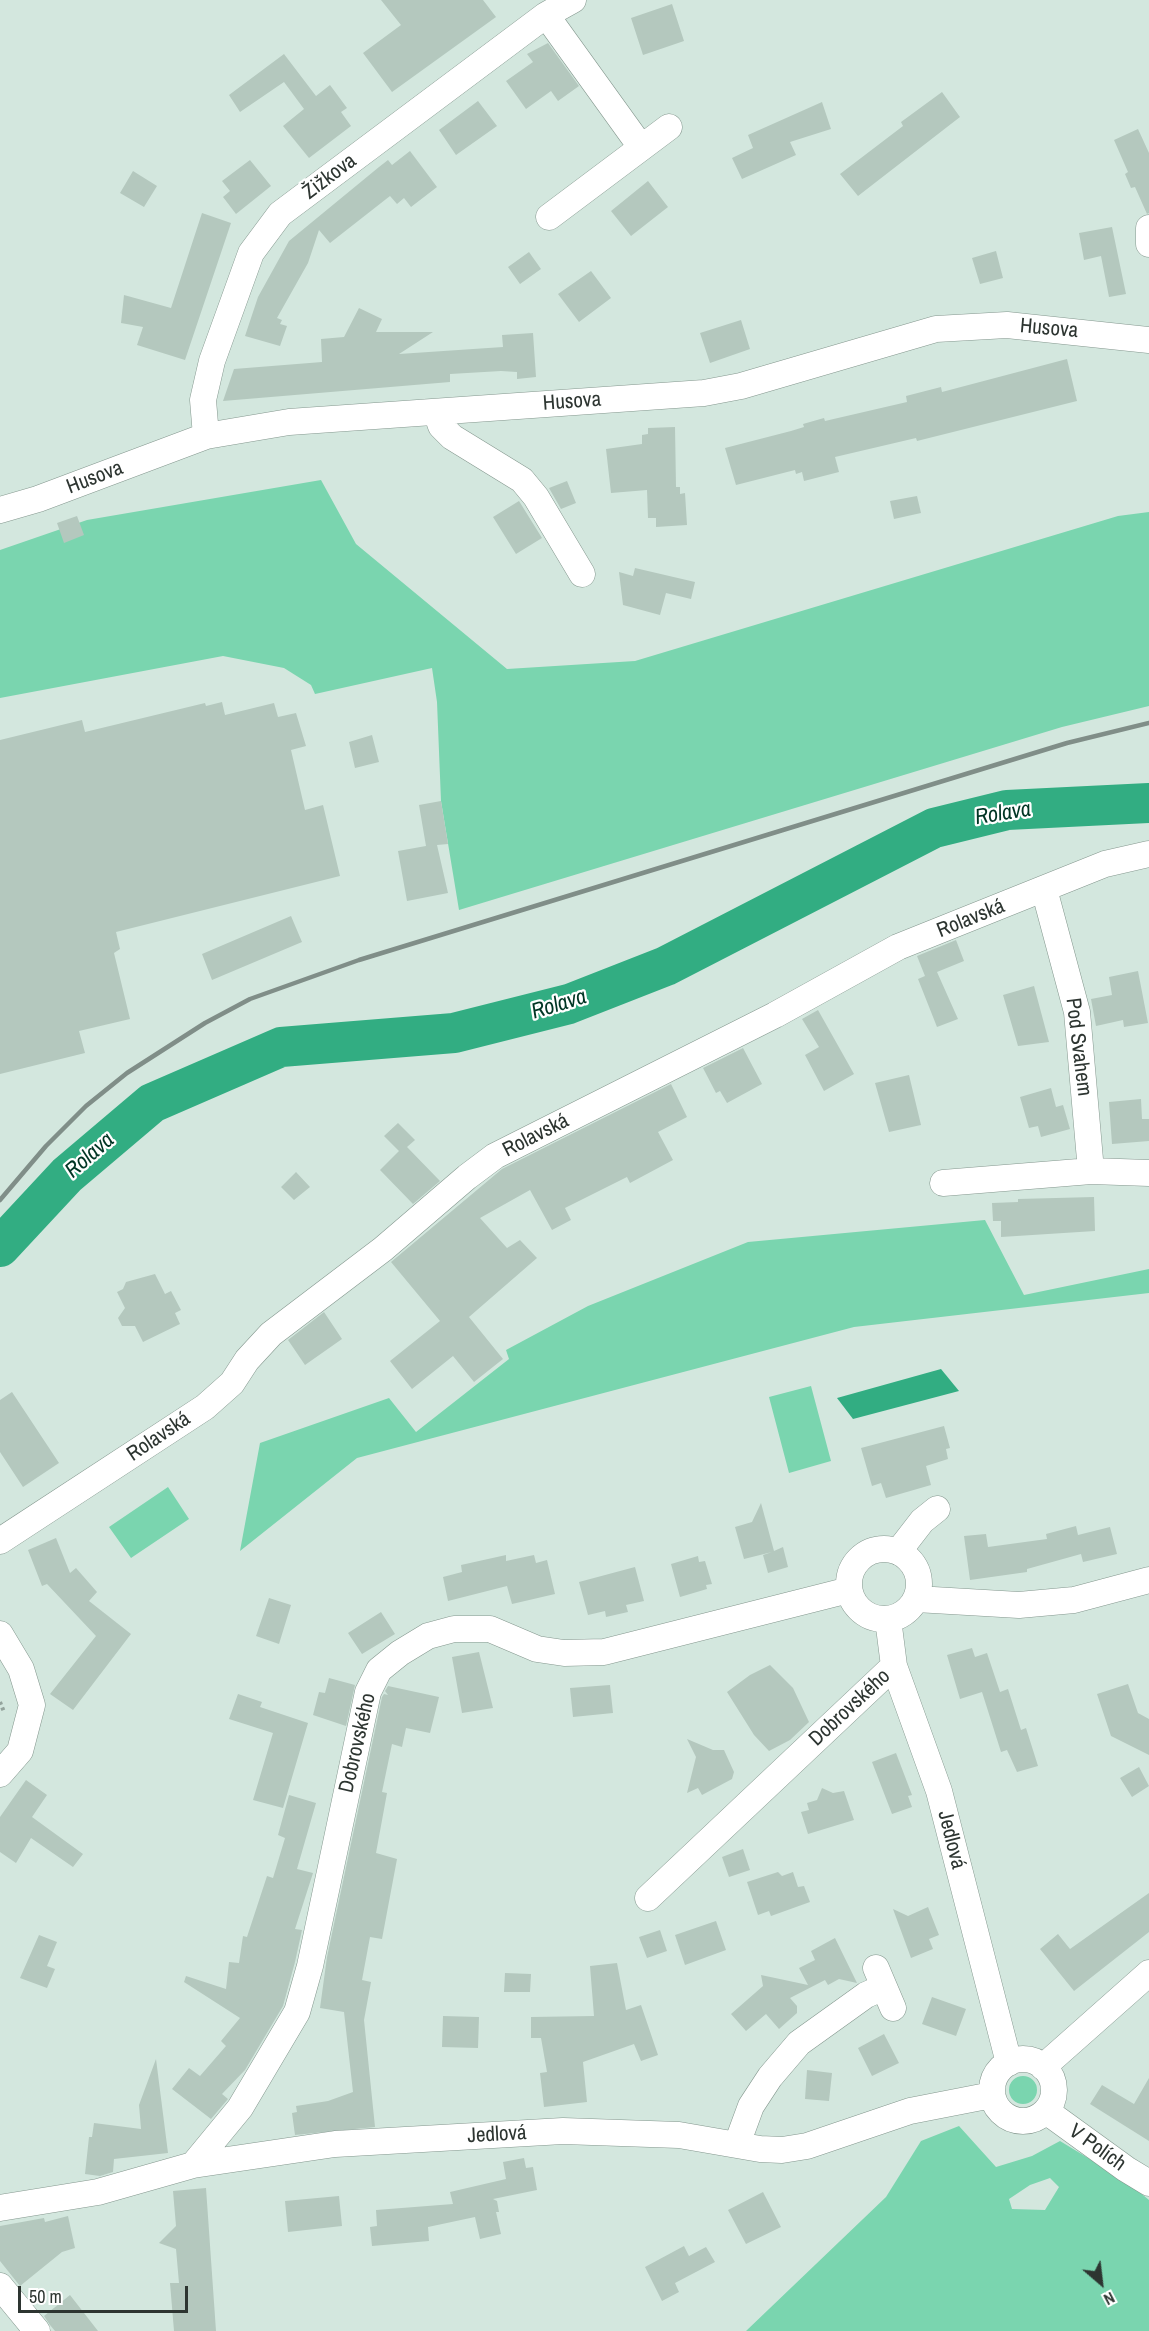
<!DOCTYPE html>
<meta charset="utf-8">
<style>
body{margin:0}
#map{position:relative;width:1149px;height:2331px;overflow:hidden;background:#d3e7de;font-family:"Archivo Narrow",sans-serif}
canvas{display:block}
.north{position:absolute;left:1071px;top:2253px;width:60px;height:60px;-webkit-text-stroke:4px #fff;paint-order:stroke;rotate:152deg;font-size:16px;font-weight:700;line-height:24px;text-align:center;color:#2d3531}
.north::after{content:'';display:block;margin:auto;width:21px;height:27px;background:#2d3531;clip-path:polygon(50% 0,100% 100%,50% 72%,0 100%)}
.scale{position:absolute;left:18px;top:2286px;width:170px;height:27px;box-sizing:border-box;border:3px solid #2d3531;border-top:0;padding-left:8px;font-size:18px;line-height:21px;white-space:nowrap;color:#2d3531;-webkit-text-stroke:4px #fff;paint-order:stroke}
</style>
<div id="map">
<canvas width="1149" height="2331"></canvas>
<div class="north">N</div>
<div class="scale">50 m</div>
</div>
<script>
const context = document.querySelector('canvas').getContext('2d');
context.lineJoin = 'round';
function fillPath(path, color) { context.fillStyle = color; context.fill(path, 'evenodd'); }
const shape = rows => new Path2D(rows.map(r => 'M' + r).join(''));
function strokePath(path, color, width, dash) { context.strokeStyle = color; context.lineWidth = width; context.lineCap = dash ? 'butt' : 'round'; context.setLineDash(dash || []); context.stroke(path); }
function label(font, color, halo, rows, align = 'center') {
  context.font = font + ' "Archivo Narrow",sans-serif'; context.lineWidth = 4.5; context.setLineDash([]); context.textBaseline = 'middle'; context.strokeStyle = halo; context.fillStyle = color; for (const [text, x, y, turn = 0] of rows) {
    context.save(); context.translate(x, y); context.rotate((+turn || 0) * Math.PI / 180); context.textAlign = isNaN(turn) ? turn : align; if (halo) context.strokeText(text, 0, 0); context.fillText(text, 0, 0); context.restore();
  }
}
const green = shape([
 [321,480,356,544,507,669,635,661,1118,516,1149,512,1149,706,1062,727,459,910,441,801,437,702,432,668,315,694,311,685,284,668,223,656,0,698,0,550,87,520],
 [985,1220,1024,1295,1149,1269,1149,1293,854,1327,357,1458,240,1551,260,1443,389,1398,416,1432,509,1359,506,1350,588,1306,748,1242],
 [811,1386,831,1461,789,1473,769,1397],
 [168,1487,189,1519,131,1558,109,1527],
 '1009 2090a14 14 0 1 1 28 0a14 14 0 1 1-28 0Z',
 [959,2126,996,2167,1032,2156,1060,2141,1126,2181,1149,2200,1149,2331,746,2331,886,2197,921,2141],
 [1050,2178,1059,2187,1045,2210,1012,2209,1009,2199,1030,2185]
]);
const water = shape([
 [941,1369,959,1391,853,1419,837,1398]
]);
const river = shape([
 [0,1247,67,1175,152,1103,281,1047,454,1033,569,1004,666,966,934,828,1007,810,1149,803]
]);
const building = shape([
 [381,0,483,0,496,17,392,92,363,53,401,25],
 [672,4,684,41,643,55,631,18],
 [548,43,579,86,558,101,551,91,526,109,506,81,533,62,527,54],
 [284,54,316,96,330,85,347,108,341,112,351,126,309,158,283,126,304,109,284,82,240,112,229,95],
 [942,92,960,117,858,196,840,174,903,126,901,122],
 [478,101,497,126,456,155,439,130],
 [822,102,831,129,790,142,796,155,742,179,732,158,753,148,748,135],
 [1138,129,1149,153,1149,213,1147,214,1135,187,1131,188,1125,174,1128,172,1114,140],
 [410,151,437,187,411,207,404,198,397,204,390,196,330,243,319,230,308,263,277,318,282,320,280,324,287,326,280,346,245,336,258,297,289,241,379,167,388,160,392,165],
 [250,160,271,186,236,214,223,197,230,191,222,181],
 [133,171,157,186,144,207,120,193],
 [648,181,668,207,631,236,611,211],
 [202,213,231,223,185,360,137,345,143,327,121,323,124,295,171,308],
 [1112,227,1126,294,1109,297,1101,256,1084,260,1079,233],
 [996,251,1003,278,980,284,972,258],
 [529,252,541,269,520,284,508,267],
 [591,271,611,298,579,322,558,294],
 [359,308,382,319,376,332,433,332,399,354,503,347,502,335,533,333,536,377,517,379,517,372,501,371,450,374,450,382,223,401,234,369,322,362,321,339,344,337],
 [741,320,750,349,710,363,700,333],
 [1067,359,1077,401,917,441,916,438,835,457,839,472,804,481,802,472,796,474,795,470,736,485,725,448,791,431,804,427,803,424,824,418,825,421,907,402,906,396,941,387,942,392],
 [675,427,676,487,680,487,680,494,685,493,687,525,656,527,656,518,648,518,647,490,611,493,606,449,642,444,642,435,648,434,648,428],
 [567,481,576,503,561,509,549,488],
 [917,496,921,513,894,519,890,501],
 [519,501,542,538,516,554,493,517],
 [77,516,84,535,64,543,57,523],
 [635,568,695,582,691,599,666,593,660,615,623,605,619,572,633,576],
 [222,702,225,715,274,703,278,717,296,713,306,746,291,750,305,810,323,805,340,876,116,932,120,949,114,953,130,1019,79,1031,85,1053,0,1074,0,740,82,720,85,732,205,703,206,706],
 [372,735,379,762,355,768,349,742],
 [441,801,448,844,437,845,448,893,407,901,398,851,426,846,419,805],
 [291,916,302,942,212,980,202,954],
 [956,940,964,961,937,972,958,1019,937,1027,918,979,925,976,917,956],
 [1138,971,1148,1023,1124,1027,1123,1020,1096,1026,1091,999,1112,995,1109,977],
 [1034,986,1049,1042,1018,1046,1003,995],
 [818,1010,854,1074,824,1091,805,1055,819,1047,802,1019],
 [743,1048,762,1084,727,1103,720,1091,716,1093,703,1068],
 [909,1075,921,1125,889,1132,875,1083],
 [671,1084,687,1117,658,1132,673,1160,630,1183,627,1177,565,1208,571,1220,552,1230,530,1190,480,1218,507,1248,520,1240,537,1258,469,1317,503,1359,474,1382,453,1356,412,1389,390,1361,440,1321,391,1262,502,1169],
 [1051,1088,1056,1107,1063,1105,1070,1129,1041,1137,1038,1126,1029,1128,1020,1097],
 [1141,1099,1142,1119,1149,1119,1149,1141,1112,1144,1109,1102],
 [398,1123,415,1140,407,1147,440,1181,413,1204,380,1170,399,1151,384,1136],
 [296,1172,310,1187,294,1200,281,1187],
 [1094,1197,1095,1231,1001,1237,1001,1221,993,1221,992,1203,1018,1202,1018,1199],
 [155,1274,165,1294,171,1291,181,1310,175,1313,180,1324,143,1342,135,1326,122,1326,118,1318,125,1308,117,1292,123,1289,126,1282],
 [324,1312,342,1339,305,1365,288,1340],
 [12,1392,59,1463,23,1487,0,1452,0,1400],
 [944,1426,950,1448,946,1449,948,1459,926,1466,931,1485,886,1498,881,1483,872,1486,861,1448],
 [761,1503,774,1551,783,1547,788,1567,768,1573,763,1555,772,1552,744,1559,735,1527,752,1522],
 [1076,1526,1078,1535,1110,1527,1117,1554,1083,1562,1081,1554,1027,1569,1027,1572,970,1580,964,1536,986,1534,988,1547,1047,1539,1046,1534],
 [56,1538,70,1573,76,1568,97,1592,89,1601,131,1634,73,1710,50,1694,96,1636,47,1584,42,1586,28,1550],
 [506,1555,506,1561,534,1555,536,1563,547,1560,555,1594,512,1604,507,1586,448,1601,443,1577,462,1572,461,1565],
 [698,1556,699,1562,705,1561,712,1584,706,1585,707,1589,680,1597,671,1564],
 [635,1567,644,1601,626,1605,628,1612,606,1617,605,1611,588,1615,579,1582],
 [269,1598,291,1605,279,1644,256,1636],
 [381,1612,395,1634,362,1654,348,1633],
 [972,1648,975,1657,987,1653,1000,1692,1008,1689,1021,1730,1026,1728,1038,1766,1017,1772,1007,1750,1001,1752,982,1692,960,1699,947,1655],
 [479,1652,493,1708,462,1713,452,1657],
 [770,1665,793,1688,809,1722,790,1740,769,1751,754,1735,727,1692,750,1675],
 [329,1678,355,1685,346,1726,313,1715,319,1692,325,1693],
 [1128,1684,1138,1713,1149,1719,1149,1755,1111,1736,1097,1694],
 [610,1685,613,1713,573,1717,570,1688],
 [388,1686,439,1697,430,1733,406,1728,402,1747,392,1744,382,1792,387,1793,376,1853,397,1859,382,1939,370,1937,362,1980,371,1982,364,2020,375,2127,295,2135,292,2113,297,2112,296,2106,328,2101,353,2092,344,2012,320,2008,327,1957,382,1697,384,1694,388,1695,385,1691],
 [238,1694,262,1702,260,1707,308,1723,283,1808,253,1800,273,1733,229,1719],
 [687,1739,713,1750,724,1750,734,1772,732,1779,702,1795,698,1788,687,1793,696,1757],
 [896,1753,912,1795,908,1796,912,1807,892,1814,872,1762],
 [1139,1767,1149,1786,1132,1797,1120,1778],
 [26,1780,47,1795,32,1817,83,1854,73,1867,31,1838,16,1863,0,1852,0,1817],
 [822,1788,833,1793,844,1791,854,1820,808,1834,801,1812,809,1810,807,1803,817,1800],
 [289,1795,316,1803,297,1869,313,1873,295,1929,302,1930,295,1962,283,2006,245,2070,222,2094,228,2099,211,2119,172,2089,189,2068,200,2076,226,2046,221,2041,240,2018,184,1982,186,1976,226,1989,229,1962,239,1963,243,1936,247,1937,267,1876,273,1878,285,1838,278,1835],
 [743,1849,750,1870,729,1877,722,1857],
 [778,1872,782,1876,793,1872,798,1887,804,1886,810,1902,771,1916,769,1911,758,1915,747,1882],
 [1149,1893,1149,1932,1074,1991,1040,1949,1058,1934,1070,1949],
 [928,1907,939,1935,929,1939,933,1949,911,1958,893,1909,908,1916],
 [716,1921,726,1950,685,1965,675,1935],
 [660,1930,667,1951,647,1958,639,1937],
 [39,1935,57,1942,47,1966,55,1969,47,1988,20,1978],
 [835,1938,857,1983,839,1979,828,1985,825,1980,790,1998,797,2006,797,2013,779,2029,766,2014,746,2031,731,2014,763,1986,761,1975,808,1985,799,1968,815,1960,811,1951],
 [617,1963,626,2010,641,2005,658,2055,641,2061,634,2044,583,2062,587,2102,544,2107,540,2073,547,2072,541,2038,531,2038,531,2017,594,2016,590,1966],
 [505,1973,531,1974,530,1992,504,1992],
 [932,1997,966,2009,956,2036,922,2024],
 [443,2016,479,2017,478,2048,442,2047],
 [884,2034,899,2063,872,2076,858,2048],
 [156,2059,168,2153,114,2159,113,2172,100,2176,85,2174,89,2137,92,2137,94,2123,141,2129,139,2105],
 [807,2070,832,2073,829,2101,805,2099],
 [1149,2078,1149,2141,1090,2104,1102,2085,1134,2104],
 [524,2158,526,2168,533,2167,537,2190,493,2199,497,2201,499,2212,496,2212,501,2234,480,2239,475,2217,428,2227,429,2241,372,2246,370,2227,377,2226,376,2210,453,2204,450,2192,506,2179,503,2162],
 [206,2188,216,2331,174,2331,170,2283,179,2283,176,2249,159,2243,176,2226,173,2191],
 [763,2192,781,2227,746,2244,728,2210],
 [339,2196,342,2226,288,2232,285,2201],
 [68,2216,75,2248,62,2252,20,2286,0,2261,0,2226,44,2218,45,2222],
 [684,2246,689,2256,706,2247,715,2262,675,2283,679,2292,662,2301,645,2267],
 [70,2295,98,2331,55,2331,50,2325,44,2316]
]);
const path = shape([
 [0,1702,4,1712]
]);
const minor = shape([
 [546,15,641,147],
 [549,217,669,127],
 [1149,228,1149,244],
 [436,412,441,426,452,437,522,480,536,497,582,574],
 [206,436,203,400,212,361,251,253,280,214,546,15,573,0],
 [0,510,38,499,206,436,289,422,704,393,741,386,936,329,1007,325,1149,340],
 [1091,1171,1149,1173],
 [943,1183,1091,1171,1077,1012,1044,889],
 [0,1541,205,1407,232,1383,247,1360,271,1334,383,1249,467,1177,495,1156,775,1015,898,947,1105,864,1149,854],
 '849 1584a35 35 0 1 1 70 0a35 35 0 1 1-70 0Z',
 [898,1552,922,1521,937,1509],
 [916,1599,1019,1605,1074,1600,1149,1580],
 [888,1619,894,1666,939,1791,1009,2063],
 [0,1634,21,1669,32,1705,20,1751,0,1774],
 [648,1898,894,1666],
 [876,1968,893,2008],
 '992 2090a31 31 0 1 1 62 0a31 31 0 1 1-62 0Z',
 [1043,2067,1149,1973],
 [1046,2111,1126,2169,1149,2183],
 [737,2144,751,2106,770,2077,799,2043,866,1995,884,1987],
 [193,2165,240,2108,297,2012,310,1966,368,1692,379,1670,400,1653,428,1636,454,1629,490,1629,537,1649,564,1653,604,1652,849,1590],
 [0,2208,98,2192,193,2165,335,2144,563,2131,679,2135,760,2149,782,2150,807,2146,910,2111,992,2095],
 [0,2286,37,2331]
]);
const rail = shape([
 [0,1200,46,1146,86,1106,127,1073,205,1023,250,999,359,960,783,830,1067,743,1149,723]
]);
const streetNames = [
 ["Žižkova",330,177,-37],
 ["Husova",1049,329,5],
 ["Husova",572,402,-4],
 ["Husova",95,478,-21],
 ["Rolavská",971,919,-22],
 ["Pod Svahem",1078,1047,83],
 ["Rolavská",536,1136,-27],
 ["Rolavská",159,1437,-34],
 ["Dobrovského",850,1708,-43],
 ["Dobrovského",358,1743,-77],
 ["Jedlová",951,1840,76],
 ["Jedlová",497,2135,-3],
 ["V Polích",1097,2148,36]
];
const waterNames = [
 ["Rolava",1003,814,-9],
 ["Rolava",559,1005,-17],
 ["Rolava",90,1156,-41]
];
fillPath(green, '#7ad5af');
fillPath(water, '#32ad82');
strokePath(river, '#32ad82', 40);
fillPath(building, '#b4c8be');
strokePath(minor, '#84978e', 27);
strokePath(path, '#94a49d', 4, [3, 3]);
strokePath(minor, '#fff', 26);
strokePath(rail, '#808e88', 4.5);
label('21px', '#2d3531', '#fff', streetNames);
label('italic 22px', '#003524', '#fff', waterNames);
</script>
